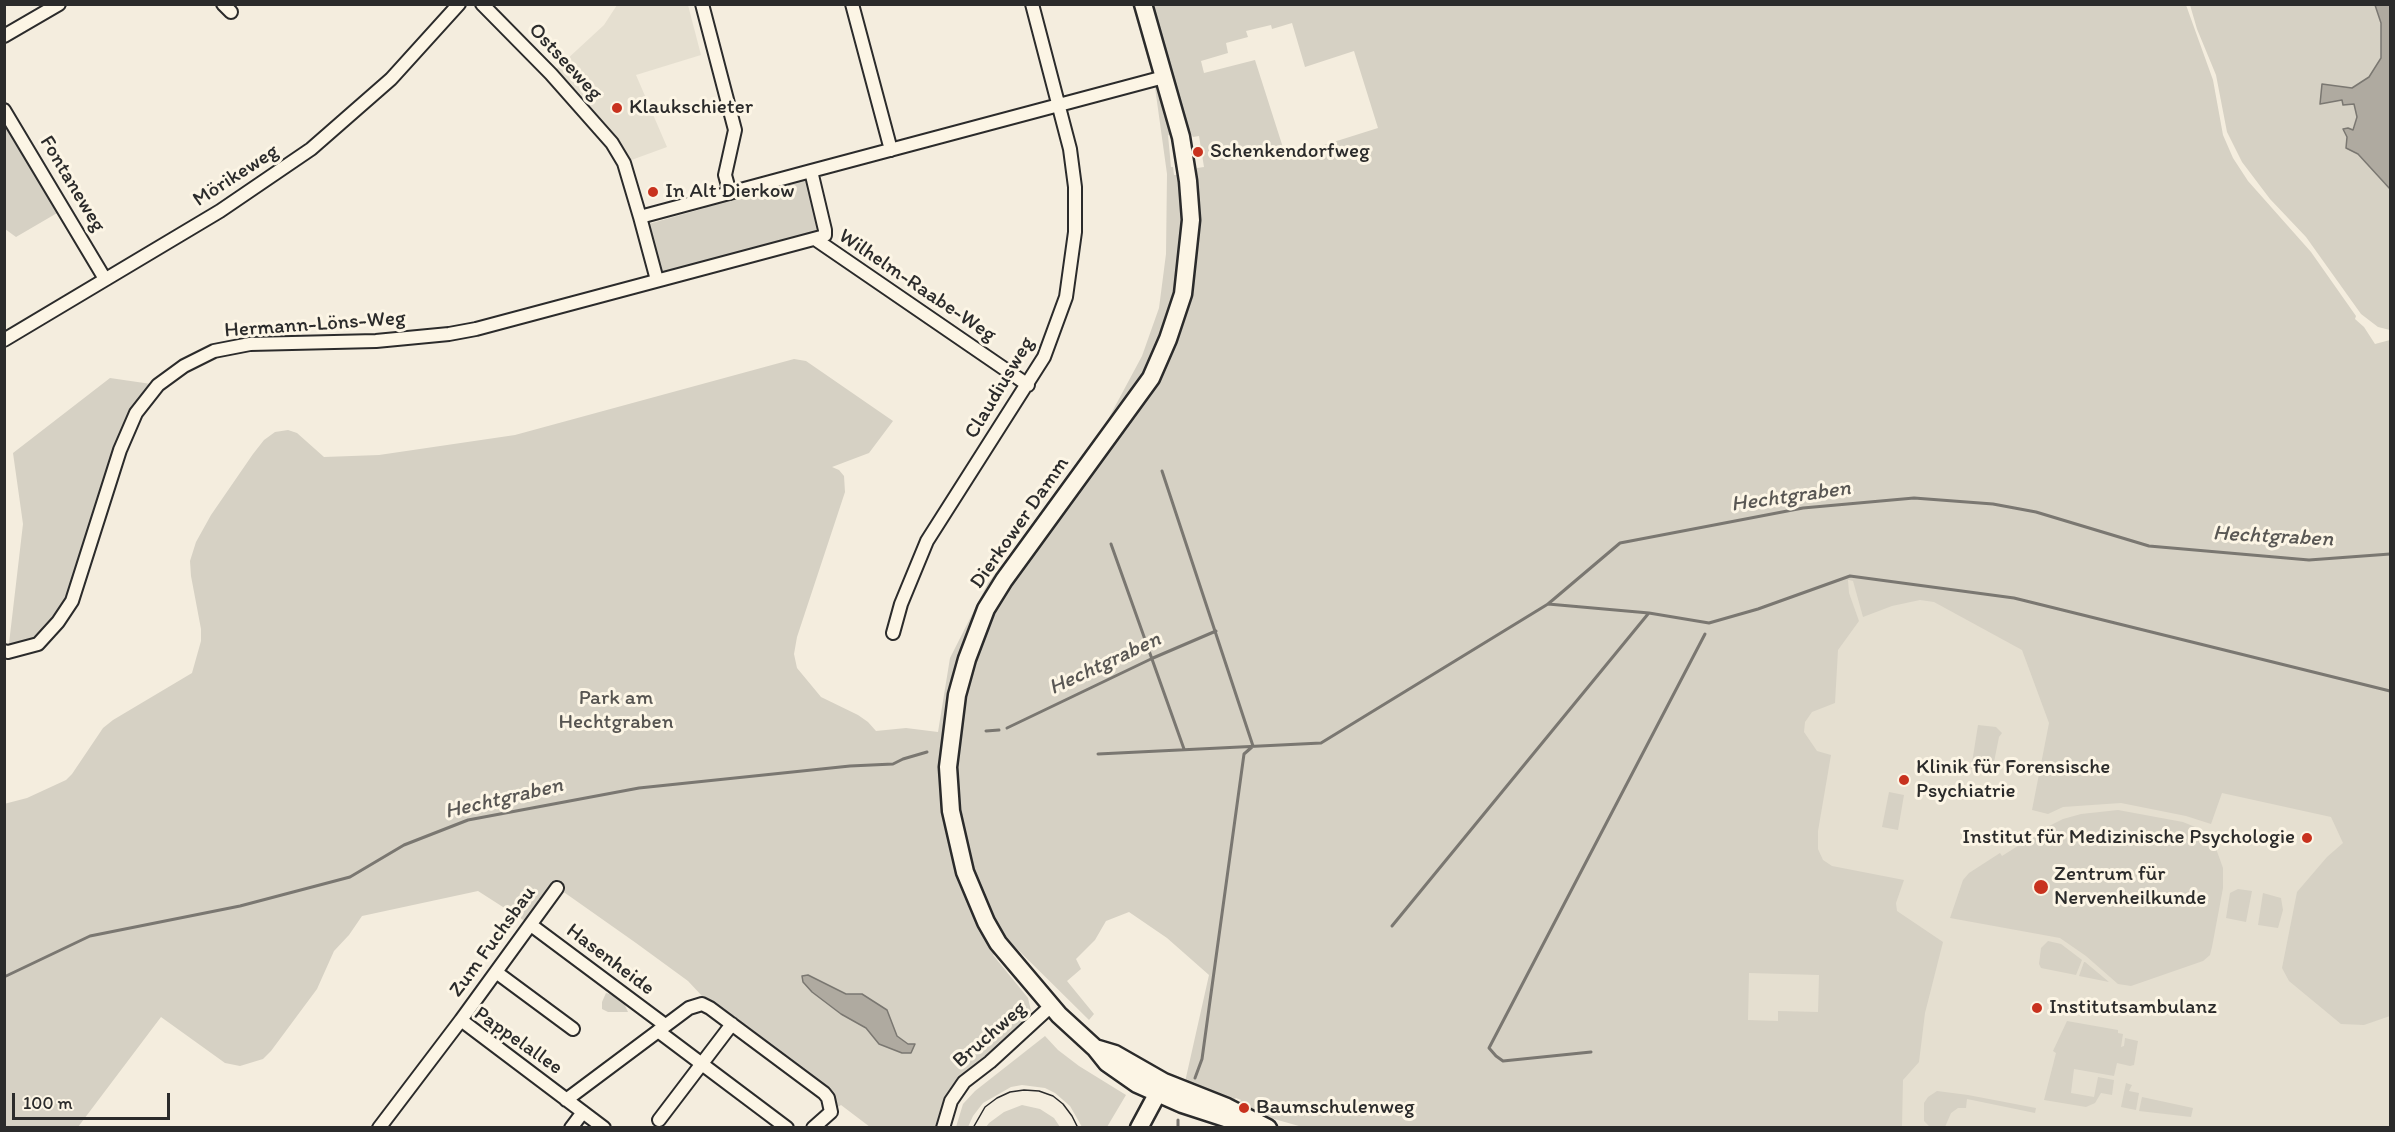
<!DOCTYPE html>
<meta charset="utf-8">
<style>
body{margin:0}
#map{position:relative;width:2395px;height:1132px;overflow:hidden;background:#f4edde;font-family:Itim,sans-serif}
canvas{display:block}
.frame{position:absolute;inset:0;border:6px solid #2b2b2b;pointer-events:none}
.scale{position:absolute;left:12px;top:1093px;width:158px;height:27px;box-sizing:border-box;border:3px solid #2b2b2b;border-top:0;padding-left:8px;font-size:18px;line-height:21px;white-space:nowrap;color:#2b2b2b;-webkit-text-stroke:4px #fcf5e5;paint-order:stroke}
</style>
<div id="map">
<canvas width="2395" height="1132"></canvas>
<div class="frame"></div>
<div class="scale">100 m</div>
</div>
<script>
const context = document.querySelector('canvas').getContext('2d');
context.lineJoin = 'round';
function fillPath(path, color) { context.fillStyle = color; context.fill(path, 'evenodd'); }
const shape = rows => new Path2D(rows.map(r => 'M' + r).join(''));
function strokePath(path, color, width, dash) { context.strokeStyle = color; context.lineWidth = width; context.lineCap = dash ? 'butt' : 'round'; context.setLineDash(dash || []); context.stroke(path); }
function label(font, color, halo, rows, align = 'center') {
  context.font = font + ' Itim,sans-serif'; context.lineWidth = 6; context.setLineDash([]); context.textBaseline = 'middle'; context.strokeStyle = halo; context.fillStyle = color; for (const [text, x, y, turn = 0] of rows) {
    context.save(); context.translate(x, y); context.rotate((+turn || 0) * Math.PI / 180); context.textAlign = isNaN(turn) ? turn : align; if (halo) context.strokeText(text, 0, 0); context.fillText(text, 0, 0); context.restore();
  }
}
const built = shape([
 [617,5,688,5,701,55,636,75,667,147,626,162,552,73,604,25],
 [1847,580,2072,607,2390,679,2390,1127,1690,1128,1687,963]
]);
const green = shape([
 [1133,5,2186,5,2213,80,2223,135,2233,158,2248,181,2311,252,2356,316,2355,319,2364,327,2375,344,2390,340,2390,1016,2364,1025,2341,1024,2289,981,2282,968,2297,892,2327,857,2343,843,2331,817,2222,793,2211,824,2186,816,2121,803,2063,807,2048,814,2032,810,2049,723,2022,650,1934,602,1920,600,1892,606,1863,617,1853,581,1848,580,1849,593,1859,621,1838,650,1835,703,1812,712,1805,722,1804,732,1817,751,1831,755,1818,831,1818,849,1823,860,1832,866,1904,880,1896,903,1897,911,1943,942,1925,1013,1919,1062,1903,1080,1902,1127,1306,1128,1260,1115,1260,1113,1239,1103,1241,1100,1236,1098,1231,1101,1205,1093,1208,1089,1185,1082,1209,975,1167,938,1129,912,1106,921,1095,940,1076,959,1081,969,1067,981,1094,1014,1089,1020,1010,942,993,955,1028,998,1031,1011,1020,1024,966,1073,939,1127,870,1127,841,1105,836,1108,837,1102,830,1089,714,1001,702,996,688,981,636,943,558,888,531,925,478,891,362,916,349,935,334,951,317,989,271,1051,263,1059,240,1066,225,1063,161,1017,78,1127,5,1127,4,804,27,798,66,780,72,774,103,728,113,720,192,673,201,641,201,629,191,576,190,561,196,542,211,515,253,454,264,440,275,432,288,430,297,433,324,457,379,455,515,435,794,359,806,361,893,421,869,453,832,467,839,470,844,476,845,492,797,637,794,654,797,668,821,697,858,715,868,722,876,731,906,728,938,732,950,658,988,583,1090,453,1142,356,1159,308,1166,254,1167,174,1154,80],
 [1292,23,1305,67,1354,51,1378,128,1286,157,1255,60,1204,73,1201,61,1228,53,1226,43,1248,37,1246,31,1271,25,1272,29],
 [1182,117,1193,137,1199,136,1204,167,1197,168,1197,198,1182,197,1177,175,1174,175,1173,167,1171,167,1168,135,1172,134],
 [1749,973,1819,975,1818,1012,1778,1011,1778,1021,1748,1020],
 [2190,5,2375,5,2381,23,2381,58,2369,77,2352,88,2322,84,2320,104,2342,100,2354,104,2357,117,2352,131,2347,137,2346,148,2358,154,2390,189,2390,330,2378,327,2361,314,2306,237,2270,199,2242,162,2227,132,2216,75,2197,29],
 [4,110,64,209,16,237,5,229],
 [803,177,807,179,821,232,811,236,671,270,670,273,663,275,657,269,645,225,705,208,704,204],
 [110,378,158,385,136,413,72,601,38,644,8,652,23,524,13,453],
 [1978,725,1996,727,2002,733,1999,737,1992,772,1971,769],
 [1889,792,1904,795,1898,830,1882,827],
 [2118,810,2183,822,2200,829,2214,843,2223,868,2223,888,2212,947,2210,955,2203,961,2131,986,2118,984,2086,956,2060,938,1950,918,1963,880,1969,873,2000,853,2002,856,2051,825,2063,819,2081,814],
 [2238,889,2252,891,2246,922,2226,918,2230,893],
 [2263,893,2281,898,2283,910,2278,928,2258,925],
 [2048,941,2061,944,2082,960,2076,975,2041,968,2039,964,2041,948],
 [2084,962,2085,962,2109,982,2079,976],
 [606,993,621,997,628,1012,608,1012,602,1009,602,1002],
 [2067,1021,2118,1030,2118,1033,2123,1034,2121,1047,2124,1046,2125,1038,2138,1041,2134,1065,2130,1066,2117,1063,2114,1076,2074,1069,2071,1093,2094,1097,2098,1077,2114,1080,2112,1095,2101,1093,2095,1103,2086,1107,2044,1100,2056,1053,2053,1051],
 [1045,1036,1058,1050,1079,1066,1126,1095,1107,1127,1082,1127,1070,1106,1055,1093,1045,1088,1022,1085,1011,1087,983,1103,973,1116,968,1127,956,1127,963,1104,975,1091],
 [2126,1083,2132,1085,2129,1091,2139,1093,2136,1110,2121,1107],
 [1937,1091,1968,1095,2036,1108,2035,1113,1967,1099,1966,1108,1958,1108,1951,1113,1945,1127,1930,1127,1924,1121,1924,1103,1928,1097],
 [2142,1097,2193,1108,2191,1117,2139,1111],
 [1022,1105,1040,1109,1054,1118,1060,1127,986,1127,989,1123,1004,1112]
]);
const water = shape([
 [2375,5,2390,5,2390,189,2358,154,2346,148,2347,137,2343,129,2348,128,2353,130,2357,117,2354,104,2343,105,2342,100,2320,104,2322,84,2352,88,2369,77,2381,58,2381,23,2375,5],
 [808,975,846,994,862,994,887,1010,897,1036,908,1044,915,1044,911,1053,902,1053,879,1044,866,1028,841,1014,812,992,803,982,802,976,808,975]
]);
const stream = shape([
 [1162,471,1253,746],
 [1111,544,1184,749],
 [1548,604,1649,613,1709,623,1758,609,1850,576,2014,598,2390,691],
 [1007,728,1153,658,1216,631],
 [986,731,999,730],
 [1098,754,1321,743,1548,604,1620,543,1803,508,1914,498,1993,504,2036,512,2149,546,2309,560,2390,554],
 [1392,926,1648,614],
 [4,977,90,936,240,906,350,877,404,845,468,820,639,788,850,766,893,764,903,759,927,752],
 [1591,1052,1503,1061,1496,1056,1489,1048,1705,634],
 [1195,1078,1202,1059,1244,754,1252,747],
 [1178,1120,1178,1128]
]);
const street = shape([
 [223,4,231,12],
 [482,4,551,74,612,143,624,163,640,217],
 [702,4,735,130,725,175,730,193],
 [852,4,891,150],
 [4,36,59,4],
 [4,110,105,279],
 [811,171,1164,77],
 [815,239,1028,385],
 [4,340,220,211,311,149,391,79,459,4],
 [893,633,901,604,927,541,1044,357,1066,297,1075,232,1075,187,1070,149,1032,4],
 [4,651,8,652,38,644,58,622,72,601,120,450,136,413,158,385,184,366,214,351,250,344,376,341,449,334,476,329,821,237,825,235,825,230,811,171,640,217,657,280],
 [531,925,665,1025],
 [496,972,573,1029],
 [461,1020,557,888],
 [658,1031,787,1128],
 [566,1100,689,1008,702,1004,710,1008,824,1093,828,1098,831,1112,813,1128],
 [659,1120,732,1024],
 [379,1128,461,1020,604,1128],
 [571,1128,583,1112],
 [943,1128,951,1101,964,1082,990,1062,1051,1006]
]);
const secondary = shape([
 [1143,4,1181,137,1188,181,1191,220,1183,294,1168,339,1151,378,1004,580,986,609,967,659,957,695,948,767,951,811,965,872,986,922,998,943,1059,1015,1095,1048,1107,1063,1137,1084,1182,1104,1256,1128],
 [1095,1048,1115,1054,1164,1082,1227,1107,1268,1128],
 [1139,1128,1162,1085]
]);
const tram = shape([
 [973,1128,985,1107,997,1098,1010,1092,1024,1090,1039,1091,1053,1096,1063,1104,1072,1116,1078,1128]
]);
const markers = [
 [617,108,6,"#c8321e"],
 [1198,152,6,"#c8321e"],
 [653,192,6,"#c8321e"],
 [1904,780,6,"#c8321e"],
 [2307,838,6,"#c8321e"],
 [2041,887,8,"#c8321e"],
 [2037,1008,6,"#c8321e"],
 [1244,1108,6,"#c8321e"]
];
const streetNames = [
 ["Ostseeweg",565,62,47],
 ["Mörikeweg",236,176,-33],
 ["Fontaneweg",72,184,59],
 ["Wilhelm-Raabe-Weg",917,286,34],
 ["Hermann-Löns-Weg",315,325,-4],
 ["Claudiusweg",1000,388,-59],
 ["Dierkower Damm",1020,523,-55],
 ["Zum Fuchsbau",493,942,-54],
 ["Hasenheide",610,960,37],
 ["Bruchweg",990,1035,-41],
 ["Pappelallee",518,1041,35]
];
const poiNames = [
 ["Klaukschieter",629,108],
 ["Schenkendorfweg",1210,152],
 ["In Alt Dierkow",665,192],
 ["Klinik für Forensische",1916,768],
 ["Psychiatrie",1916,792],
 ["Institut für Medizinische Psychologie",2295,838,"right"],
 ["Zentrum für",2054,875],
 ["Nervenheilkunde",2054,899],
 ["Institutsambulanz",2049,1008],
 ["Baumschulenweg",1256,1108]
];
const parkNames = [
 ["Park am",616,699],
 ["Hechtgraben",616,723]
];
const waterNames = [
 ["Hechtgraben",1791,497,-8],
 ["Hechtgraben",2273,537,3],
 ["Hechtgraben",1105,664,-25],
 ["Hechtgraben",504,799,-13]
];
fillPath(built, '#e5dfd0');
fillPath(green, '#d6d1c4');
fillPath(water, '#afaaa0');
strokePath(water, '#7a7771', 1.5);
strokePath(stream, '#7a7771', 3);
strokePath(street, '#2b2b2b', 16);
strokePath(secondary, '#2b2b2b', 21);
strokePath(street, '#fcf5e5', 12);
strokePath(secondary, '#fcf5e5', 16);
strokePath(tram, '#2b2b2b', 1.5);
for (const [x, y, r, color] of markers) { const dot = new Path2D(); dot.arc(x, y, r, 0, 2 * Math.PI); context.fillStyle = color; context.fill(dot); strokePath(dot, '#fcf5e5', 2); }
label('21px', '#2b2b2b', '#fcf5e5', streetNames);
label('21px', '#2b2b2b', '#fcf5e5', poiNames, 'left');
label('21px', '#565451', '#fcf5e5', parkNames);
label('italic 22px', '#595754', '#fcf5e5', waterNames);
</script>
